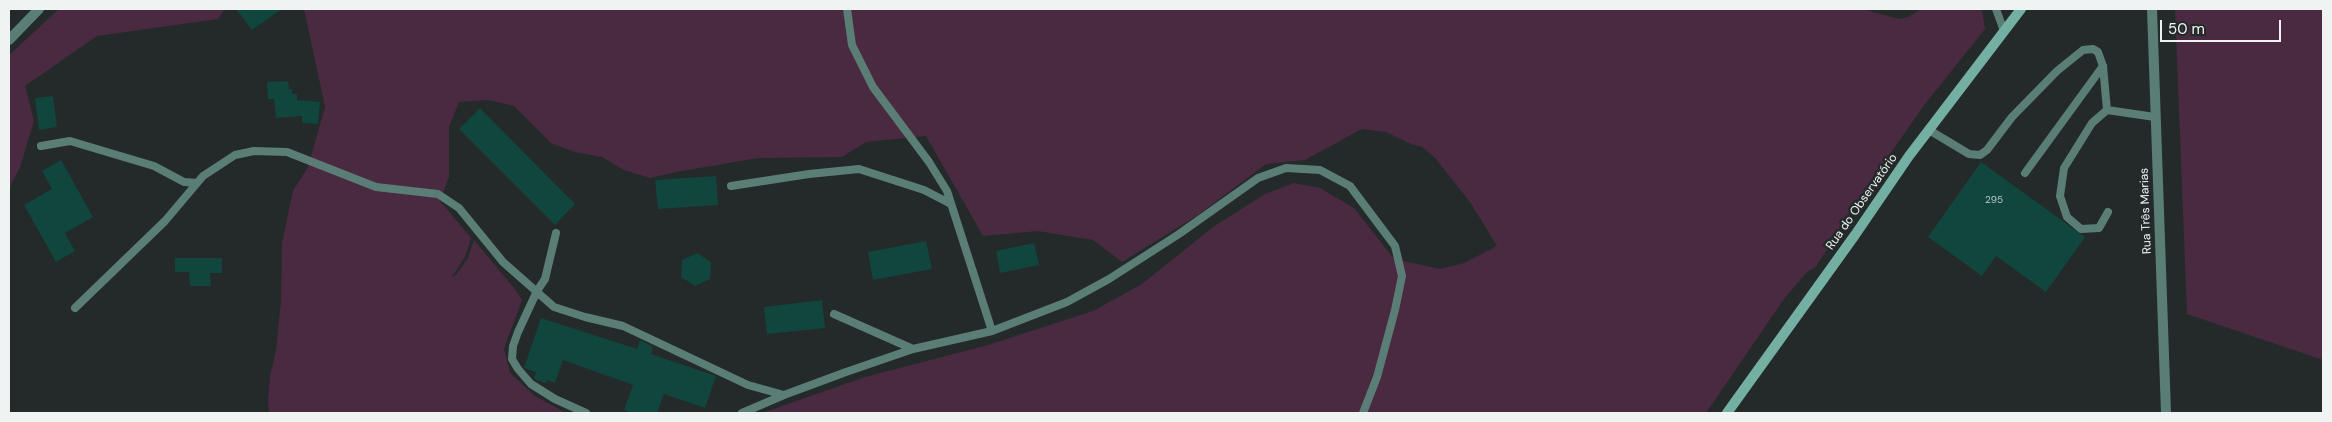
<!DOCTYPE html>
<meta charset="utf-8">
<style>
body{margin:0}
#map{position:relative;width:2332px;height:422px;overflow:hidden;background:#232a29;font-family:"DM Sans",sans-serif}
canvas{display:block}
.frame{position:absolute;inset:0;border:10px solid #eff4f3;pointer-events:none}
.scale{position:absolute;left:2160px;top:20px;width:121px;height:22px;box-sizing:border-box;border:2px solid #eff4f3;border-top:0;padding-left:6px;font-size:15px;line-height:18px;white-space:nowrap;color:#eff4f3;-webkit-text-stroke:4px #232a29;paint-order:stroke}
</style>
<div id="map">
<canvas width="2332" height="422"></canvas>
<div class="frame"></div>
<div class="scale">50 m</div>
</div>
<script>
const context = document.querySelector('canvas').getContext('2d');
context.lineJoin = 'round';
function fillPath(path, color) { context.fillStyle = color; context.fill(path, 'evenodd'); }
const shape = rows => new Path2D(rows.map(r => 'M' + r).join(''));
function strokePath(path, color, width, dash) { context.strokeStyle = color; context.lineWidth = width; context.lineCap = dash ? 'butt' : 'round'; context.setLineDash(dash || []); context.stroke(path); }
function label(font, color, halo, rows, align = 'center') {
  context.font = font + ' "DM Sans",sans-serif'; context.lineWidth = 5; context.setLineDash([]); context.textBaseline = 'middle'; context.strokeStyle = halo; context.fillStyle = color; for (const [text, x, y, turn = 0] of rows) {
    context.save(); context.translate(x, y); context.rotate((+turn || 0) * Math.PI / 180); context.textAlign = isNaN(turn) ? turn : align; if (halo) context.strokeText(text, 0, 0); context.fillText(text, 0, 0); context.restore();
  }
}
const green = shape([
 [59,9,225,9,218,19,97,36,25,86,34,121,20,167,9,189,9,55],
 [304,9,1863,9,1899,19,1908,17,1922,9,1982,9,1985,29,1925,104,1869,184,1815,268,1808,271,1784,299,1706,413,762,413,865,377,988,345,1093,311,1142,284,1213,227,1265,194,1294,183,1320,188,1354,208,1394,259,1440,269,1464,263,1497,246,1470,202,1435,158,1422,147,1411,144,1386,132,1362,129,1305,160,1266,164,1198,215,1122,262,1093,240,1038,231,983,236,926,136,866,142,842,157,758,158,676,172,650,178,624,170,602,157,575,152,551,143,514,106,489,100,459,102,449,127,449,177,440,201,471,238,465,257,452,277,456,275,468,258,474,240,514,288,522,300,504,348,510,373,535,396,566,413,269,413,268,401,270,376,276,351,281,301,282,243,293,191,308,167,325,107],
 [2175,9,2323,9,2323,360,2187,314]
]);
const building = shape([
 [236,9,282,9,252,30],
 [288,81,289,89,292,89,292,94,297,94,297,100,320,102,318,124,302,123,302,116,276,118,274,99,268,99,267,82],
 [53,96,57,127,39,130,35,98],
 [480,108,575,204,555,225,459,129],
 [61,160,93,217,65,233,75,251,56,262,24,205,52,189,42,171],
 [1981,162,2085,237,2046,292,1996,256,1982,276,1928,237],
 [716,176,718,205,658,209,655,180],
 [926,241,932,269,873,280,868,252],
 [1034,243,1039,265,1000,273,996,251],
 [697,253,711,262,710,279,695,286,681,277,682,260],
 [175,258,222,258,222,273,210,273,211,286,190,286,189,272,175,272],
 [822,300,825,328,767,334,764,307],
 [541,318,637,349,640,340,653,347,651,354,716,376,705,408,664,394,657,413,633,413,624,410,633,385,563,360,555,383,548,380,546,383,534,379,536,372,524,368]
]);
const lane = shape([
 [847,9,852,45,873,87,929,162,947,191,992,331],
 [1996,9,2004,31],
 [2107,110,2092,123,2064,168,2060,196,2067,217,2081,229,2099,228,2108,212],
 [1929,130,1969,154,1980,155,1987,150,2012,117,2057,71,2083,50,2093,49,2098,52,2103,66,2107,110,2155,117],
 [41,146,70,141,154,166,184,182,197,183],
 [2025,173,2103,66],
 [731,186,809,174,859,169,924,190,951,204],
 [556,233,545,279,537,291,518,332,513,346,512,359,518,369,531,384,555,399,586,413],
 [75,308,165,221,203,176,235,155,254,151,287,152,376,187,438,194,459,208,503,262,554,307,585,317,623,326,748,385,784,395],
 [834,314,913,349],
 [742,413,784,395,846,372,913,349,992,331,1067,302,1109,279,1179,234,1258,178,1286,168,1320,170,1350,186,1395,246,1402,276,1395,310,1377,377,1363,413]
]);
const street = shape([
 [2152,9,2166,413],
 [9,40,39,9]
]);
const secondary = shape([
 [1727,413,1855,235,1909,156,2021,9]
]);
const numberNames = [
 ["295",1994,200]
];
const streetNames = [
 ["Rua do Observatório",1862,202,-55],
 ["Rua Três Marias",2146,211,-92]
];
fillPath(green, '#4a2a40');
fillPath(building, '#10463d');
strokePath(lane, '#5a7e76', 8);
strokePath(street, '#5a7e76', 10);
strokePath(secondary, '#73afa2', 10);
label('10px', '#b7c8c6', null, numberNames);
label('12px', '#eff4f3', '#232a29', streetNames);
</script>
